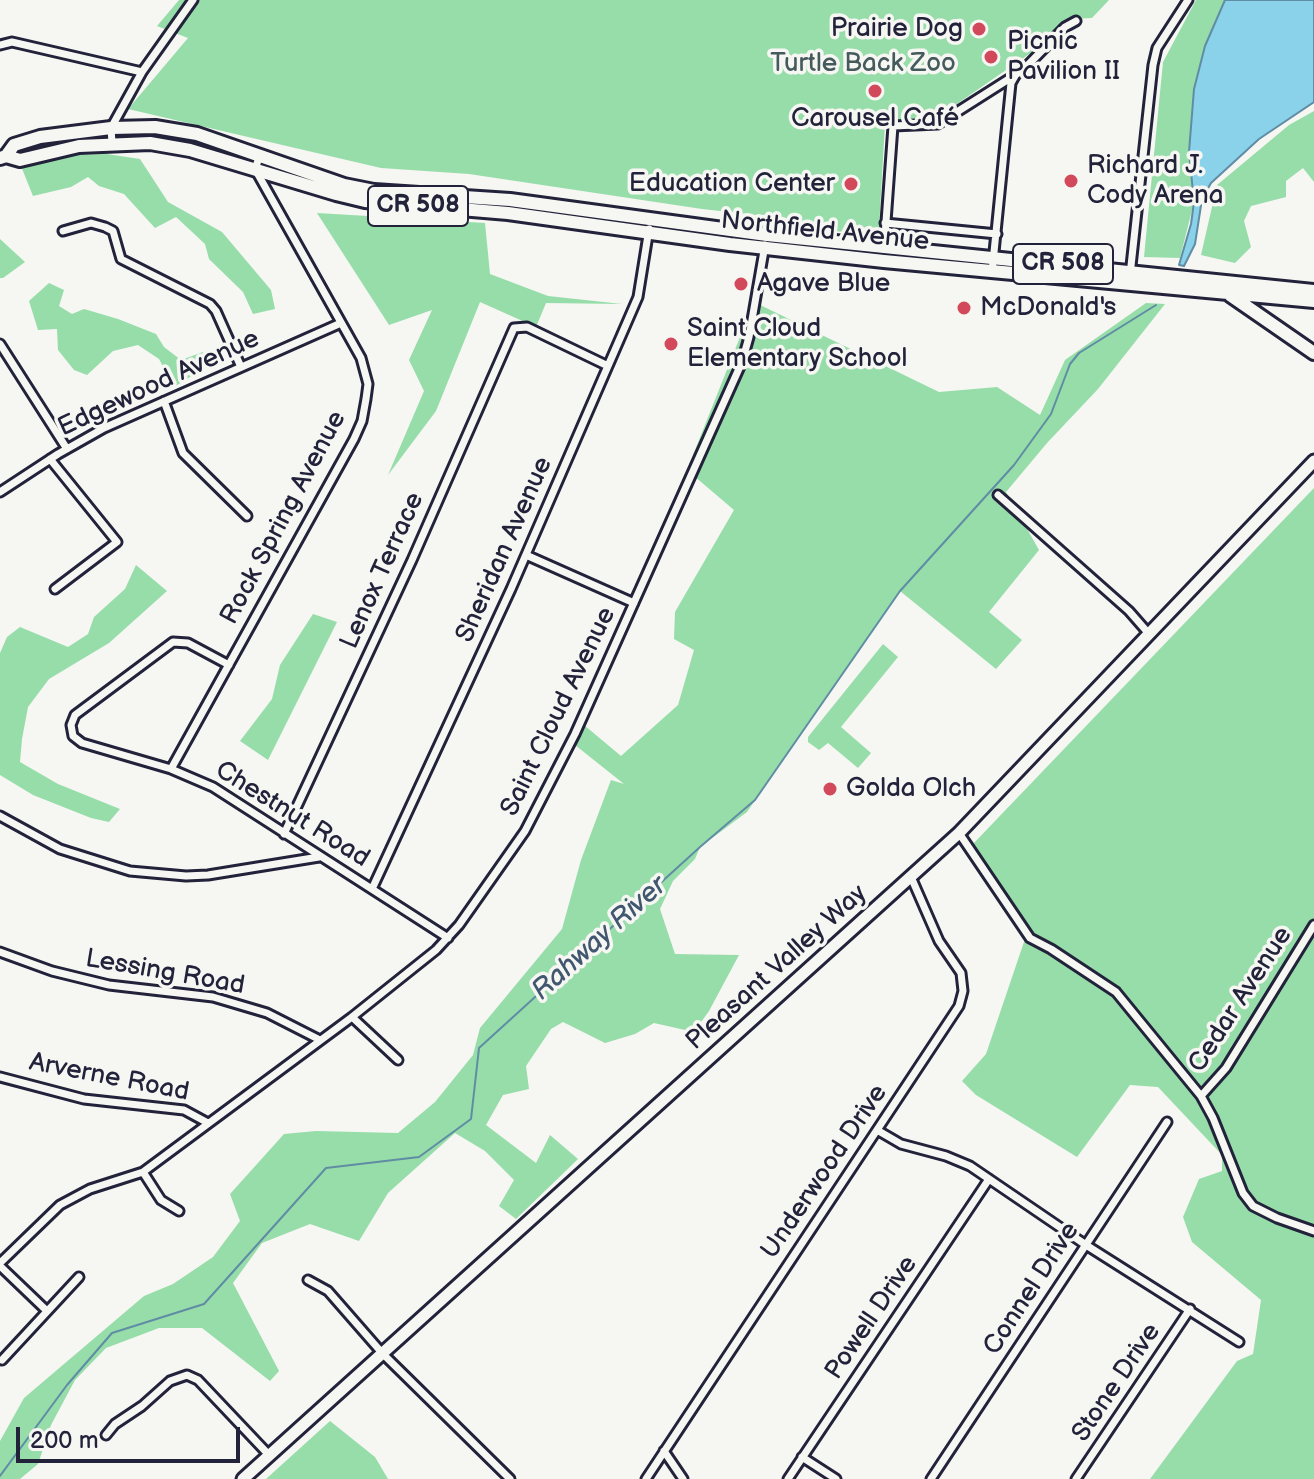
<!DOCTYPE html>
<meta charset="utf-8">
<style>
body{margin:0}
#map{position:relative;width:1314px;height:1479px;overflow:hidden;background:#f6f6f2;font-family:"Balsamiq Sans",sans-serif}
canvas{display:block}
.scale{position:absolute;left:16px;top:1427px;width:224px;height:36px;box-sizing:border-box;border:4px solid #22223b;border-top:0;padding-left:10px;font-size:24px;line-height:28px;white-space:nowrap;color:#22223b;-webkit-text-stroke:6px #f6f6f2;paint-order:stroke}
</style>
<div id="map">
<canvas width="1314" height="1479"></canvas>
<div class="scale">200 m</div>
</div>
<script>
const context = document.querySelector('canvas').getContext('2d');
context.lineJoin = 'round';
function fillPath(path, color) { context.fillStyle = color; context.fill(path, 'evenodd'); }
const shape = rows => new Path2D(rows.map(r => 'M' + r).join(''));
function strokePath(path, color, width, dash) { context.strokeStyle = color; context.lineWidth = width; context.lineCap = dash ? 'butt' : 'round'; context.setLineDash(dash || []); context.stroke(path); }
function label(font, color, halo, rows, align = 'center') {
  context.font = font + ' "Balsamiq Sans",sans-serif'; context.lineWidth = 7; context.setLineDash([]); context.textBaseline = 'middle'; context.strokeStyle = halo; context.fillStyle = color; for (const [text, x, y, turn = 0] of rows) {
    context.save(); context.translate(x, y); context.rotate((+turn || 0) * Math.PI / 180); context.textAlign = isNaN(turn) ? turn : align; if (halo) context.strokeText(text, 0, 0); context.fillText(text, 0, 0); context.restore();
  }
}
const green = shape([
 [179,0,1109,0,1092,18,1071,19,1052,33,1038,48,935,119,885,124,879,228,853,227,844,232,807,228,801,220,702,209,469,174,381,168,128,109,188,38,157,26],
 [1196,0,1225,0,1205,46,1194,89,1189,152,1194,202,1180,258,1144,257,1163,62],
 [1314,111,1314,182,1303,168,1286,181,1286,197,1251,206,1244,221,1251,247,1235,263,1201,255,1217,185,1289,125],
 [107,154,140,159,168,202,222,232,271,290,275,309,253,314,243,292,209,259,205,244,176,217,155,228,124,194,99,186,88,177,71,187,33,196,21,166,67,155],
 [317,213,485,223,490,274,548,296,622,304,546,303,536,327,480,302,436,411,388,475,424,391,409,360,432,310,389,325],
 [0,239,25,262,3,278,0,278],
 [49,283,64,290,59,306,72,314,84,309,118,319,156,334,164,347,181,360,203,352,209,365,174,387,159,359,138,345,113,351,87,375,74,370,58,350,57,329,38,330,29,301],
 [754,302,939,392,997,387,1040,415,1065,360,1146,303,1165,304,1098,389,1047,443,1006,492,1039,550,989,612,1022,640,996,669,900,591,747,812,700,847,695,859,673,881,660,909,675,954,739,955,709,1011,694,1032,654,1023,635,1034,605,1043,563,1022,551,1029,526,1066,529,1089,503,1095,486,1125,536,1163,550,1135,578,1159,516,1219,499,1206,514,1180,485,1151,455,1133,388,1193,359,1241,310,1224,262,1243,233,1283,279,1371,270,1381,202,1328,159,1328,106,1348,75,1380,51,1425,38,1464,20,1479,0,1479,0,1441,24,1398,144,1296,173,1284,213,1257,240,1221,230,1194,284,1134,316,1131,398,1133,435,1102,473,1055,480,1028,562,929,581,860,611,780,624,784,575,745,584,725,621,756,678,705,694,650,674,639,675,612,734,510,687,470],
 [1314,488,1314,1479,1150,1479,1237,1361,1253,1354,1261,1300,1192,1242,1183,1217,1199,1179,1222,1171,1222,1155,1158,1087,1130,1085,1077,1157,976,1095,962,1081,986,1054,1026,936,973,844],
 [136,565,167,591,109,643,49,679,28,707,22,739,20,762,58,784,120,809,109,822,91,818,33,795,0,775,0,653,7,637,20,627,68,647,88,634,94,617,125,589],
 [313,614,337,622,268,760,240,741,272,699,280,665],
 [883,644,898,657,841,727,871,753,858,768,828,743,819,750,808,742,808,737],
 [330,1421,375,1457,388,1479,266,1479]
]);
const water = shape([
 [1225,0,1314,0,1314,102,1259,139,1211,183,1202,199,1195,244,1184,266,1179,265,1191,224,1194,202,1189,152,1194,89,1205,46,1225,0]
]);
const stream = shape([
 [0,1476,67,1385,112,1333,204,1304,326,1168,419,1157,471,1119,479,1048,700,847,755,800,900,591,1014,465,1051,414,1070,364,1079,353,1156,305]
]);
const street = shape([
 [0,45,12,42,142,72],
 [112,143,111,128,142,72,193,0],
 [885,223,997,234],
 [63,231,91,223,105,227,113,231,121,259,210,304,216,311,241,367],
 [884,249,893,126,938,124,1023,70,1065,27,1076,21],
 [992,272,1011,83,1015,76],
 [1130,275,1153,65,1157,48,1188,0],
 [0,344,67,449],
 [164,401,183,453,247,516],
 [50,459,117,542,55,589],
 [0,492,58,454,104,428,341,323],
 [998,495,1129,611,1150,635],
 [526,555,634,603],
 [229,665,188,643,173,642,75,715,71,725,73,736,82,743,171,769,213,787,448,938],
 [171,769,354,439,362,421,366,399,368,384,361,358,255,169,260,155],
 [0,816,60,849,130,871,186,876,208,875,319,857],
 [959,833,1030,938,1051,949,1116,992,1201,1096,1213,1118,1243,1193,1253,1206,1277,1218,1314,1231],
 [284,834,412,560,514,328,527,327,608,366],
 [372,889,511,589,638,297,649,229],
 [0,952,52,971,109,985,213,997,267,1013,320,1040],
 [352,1017,398,1060],
 [0,1077,84,1099,184,1110,208,1123],
 [1201,1096,1226,1068,1314,925],
 [877,1130,901,1144,946,1156,970,1166,1086,1245,1239,1342],
 [143,1172,161,1200,179,1211],
 [0,1263,60,1205,90,1189,143,1172,352,1017,436,950,459,925,525,831,575,734,742,362,749,337,765,245],
 [0,1266,47,1311],
 [308,1280,328,1291,383,1354,510,1479],
 [2,1360,79,1277],
 [106,1435,115,1424,142,1406,170,1381,187,1375,198,1380,269,1455],
 [664,1451,683,1479],
 [802,1457,836,1479],
 [646,1479,959,1006,963,991,961,973,939,941,911,877],
 [788,1479,989,1179],
 [931,1479,1167,1122],
 [1076,1479,1190,1309]
]);
const secondary = shape([
 [243,1479,959,833,1314,461]
]);
const primary = shape([
 [6,156,20,160,79,146,150,143,190,150,336,194,365,201,508,213,730,244,884,261,1314,301],
 [0,158,6,156,14,145,40,137,111,128,155,127,197,134,344,185,374,191,510,200,767,235,1314,291],
 [1230,295,1314,353]
]);
const markers = [
 [979,29,8,"#d1495b"],
 [991,57,8,"#d1495b"],
 [875,91,8,"#d1495b"],
 [1071,181,8,"#d1495b"],
 [851,184,8,"#d1495b"],
 [741,284,8,"#d1495b"],
 [964,308,8,"#d1495b"],
 [671,344,8,"#d1495b"],
 [830,789,8,"#d1495b"]
];
const shields = [
 [418,206,100],
 [1063,264,100]
];
const shieldNames = [
 ["CR 508",418,206],
 ["CR 508",1063,264]
];
const poiNames = [
 ["Prairie Dog",963,29,"right"],
 ["Picnic",1007,42],
 ["Pavilion II",1007,72],
 ["Carousel Café",875,119,"center"],
 ["Richard J.",1087,166],
 ["Cody Arena",1087,196],
 ["Education Center",835,184,"right"],
 ["Agave Blue",757,284],
 ["McDonald's",980,308],
 ["Saint Cloud",687,329],
 ["Elementary School",687,359],
 ["Golda Olch",846,789]
];
const parkNames = [
 ["Turtle Back Zoo",863,64]
];
const streetNames = [
 ["Northfield Avenue",825,232,6],
 ["Edgewood Avenue",159,384,-25],
 ["Rock Spring Avenue",284,518,-62],
 ["Sheridan Avenue",505,550,-66],
 ["Lenox Terrace",383,571,-66],
 ["Saint Cloud Avenue",559,712,-64],
 ["Chestnut Road",292,815,32],
 ["Pleasant Valley Way",777,968,-42],
 ["Lessing Road",165,973,10],
 ["Cedar Avenue",1241,1000,-57],
 ["Arverne Road",109,1078,11],
 ["Underwood Drive",825,1172,-56],
 ["Connel Drive",1032,1289,-57],
 ["Powell Drive",872,1318,-56],
 ["Stone Drive",1117,1383,-56]
];
const waterNames = [
 ["Rahway River",600,939,-42]
];
fillPath(green, '#96ddaa');
fillPath(water, '#89d2ea');
strokePath(water, '#608ca4', 2);
strokePath(stream, '#608ca4', 2);
strokePath(street, '#22223b', 13);
strokePath(secondary, '#22223b', 17);
strokePath(primary, '#22223b', 18);
strokePath(street, '#f6f6f2', 7);
strokePath(secondary, '#f6f6f2', 11);
strokePath(primary, '#f6f6f2', 12);
for (const [x, y, r, color] of markers) { const dot = new Path2D(); dot.arc(x, y, r, 0, 2 * Math.PI); context.fillStyle = color; context.fill(dot); strokePath(dot, '#f6f6f2', 3); }
for (const [x, y, w] of shields) { const box = new Path2D(); box.roundRect(x - w / 2, y - 20, w, 40, 6); context.fillStyle = '#f6f6f2'; context.fill(box); strokePath(box, '#22223b', 2); }
label('bold 24px', '#22223b', null, shieldNames);
label('26px', '#22223b', '#f6f6f2', poiNames, 'left');
label('26px', '#455a5c', '#f6f6f2', parkNames);
label('26px', '#22223b', '#f6f6f2', streetNames);
label('italic 28px', '#415770', '#f6f6f2', waterNames);
</script>
